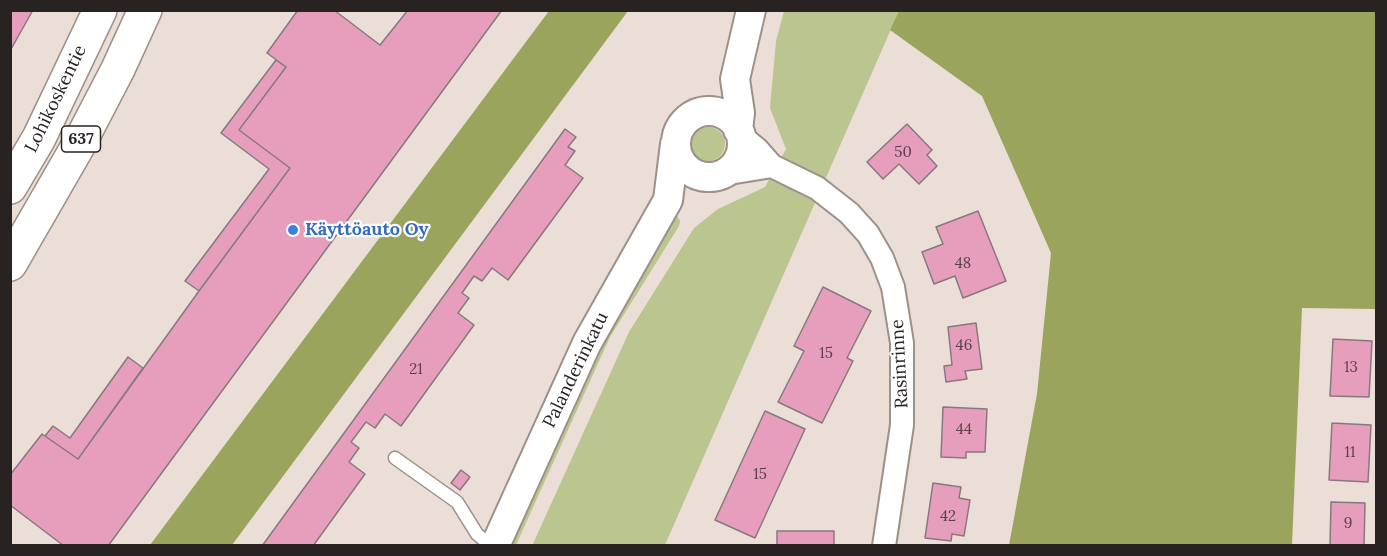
<!DOCTYPE html>
<meta charset="utf-8">
<style>
body{margin:0}
#map{position:relative;width:1387px;height:556px;overflow:hidden;background:#ebded6;font-family:Lora,serif}
canvas{display:block}
.frame{position:absolute;inset:0;border:12px solid #282320;pointer-events:none}
</style>
<div id="map">
<canvas width="1387" height="556"></canvas>
<div class="frame"></div>
</div>
<script>
const context = document.querySelector('canvas').getContext('2d');
context.lineJoin = 'round';
function fillPath(path, color) { context.fillStyle = color; context.fill(path, 'evenodd'); }
const shape = rows => new Path2D(rows.map(r => 'M' + r).join(''));
function strokePath(path, color, width, dash) { context.strokeStyle = color; context.lineWidth = width; context.lineCap = dash ? 'butt' : 'round'; context.setLineDash(dash || []); context.stroke(path); }
function label(font, color, halo, rows, align = 'center') {
  context.font = font + ' Lora,serif'; context.lineWidth = 4.5; context.setLineDash([]); context.textBaseline = 'middle'; context.strokeStyle = halo; context.fillStyle = color; for (const [text, x, y, turn = 0] of rows) {
    context.save(); context.translate(x, y); context.rotate((+turn || 0) * Math.PI / 180); context.textAlign = isNaN(turn) ? turn : align; if (halo) context.strokeText(text, 0, 0); context.fillText(text, 0, 0); context.restore();
  }
}
const green = shape([
 [784,11,899,11,665,545,532,546,629,332,694,228,718,209,765,187,786,149,770,108,776,41],
 '691 144a17 17 0 1 1 34 0a17 17 0 1 1-34 0Z',
 [675,212,680,221,679,226,610,337,516,545,503,546,602,330]
]);
const forest = shape([
 [549,11,628,11,232,545,150,545],
 [899,11,1376,11,1376,309,1302,308,1292,545,1009,545,1037,394,1051,253,982,96,890,30]
]);
const building = shape([
 [10,10,33,10,10,51,10,10],
 [298,10,334,10,380,45,408,10,502,10,108,546,64,546,10,505,10,475,42,434,78,459,199,291,290,168,239,130,286,67,267,53,298,10],
 [276,60,286,67,239,130,290,168,199,291,185,281,269,169,221,133,276,60],
 [907,124,932,150,927,155,937,166,919,184,899,164,883,179,867,162,907,124],
 [565,129,576,137,568,147,575,151,565,165,583,178,508,280,492,268,482,281,474,276,462,293,469,298,458,313,474,325,401,426,385,414,375,428,366,422,351,442,359,448,349,462,365,474,313,546,262,546,565,129],
 [978,211,1006,281,963,298,955,276,934,284,922,252,943,244,936,227,978,211],
 [823,287,871,311,847,358,853,361,822,423,778,402,804,351,794,346,823,287],
 [976,323,982,369,965,371,967,379,946,382,944,366,952,365,948,327,976,323],
 [1333,339,1372,341,1369,397,1330,396,1333,339],
 [128,357,143,368,78,459,45,436,53,426,70,438,128,357],
 [943,407,987,409,985,452,966,452,966,458,941,457,943,407],
 [765,411,805,429,755,538,715,520,765,411],
 [1332,423,1371,425,1368,482,1329,480,1332,423],
 [461,470,470,477,460,490,451,483,461,470],
 [933,483,961,487,959,498,970,500,964,536,952,534,951,541,925,538,933,483],
 [1331,502,1365,503,1364,546,1330,546,1331,502],
 [777,531,834,531,834,546,777,546,777,531]
]);
const service = shape([
 [395,458,457,502,477,534,491,546]
]);
const minor = shape([
 [740,135,758,150,772,166,817,188,849,213,868,234,882,258,893,287,902,343,902,425,884,546],
 [723,174,772,166]
]);
const tertiary = shape([
 '676 144a33 33 0 1 1 66 0a33 33 0 1 1-66 0Z',
 [738,130,740,113,735,79,751,10],
 [495,546,587,343,668,200,675,144]
]);
const primary = shape([
 [10,187,39,138,100,10],
 [10,264,78,146,118,69,145,10]
]);
const markers = [
 [293,230,6,"#3f7fe0"]
];
const numberNames = [
 ["50",903,153],
 ["48",963,264],
 ["46",964,346],
 ["15",826,354],
 ["13",1351,368],
 ["21",416,370],
 ["44",964,430],
 ["11",1350,453],
 ["15",760,475],
 ["42",948,517],
 ["9",1348,524]
];
const shields = [
 [81,139,39]
];
const shieldNames = [
 ["637",81,139]
];
const streetNames = [
 ["Lohikoskentie",56,99,-64],
 ["Rasinrinne",900,364,-93],
 ["Palanderinkatu",576,370,-64]
];
const shopNames = [
 ["Käyttöauto Oy",305,230]
];
fillPath(green, '#bbc58f');
fillPath(forest, '#9aa45d');
fillPath(building, '#e79ebd');
strokePath(building, '#86797e', 1.5);
strokePath(service, '#9c9088', 15);
strokePath(minor, '#9c9088', 26);
strokePath(tertiary, '#9c9088', 32);
strokePath(primary, '#9c9088', 36);
strokePath(service, '#fff', 12);
strokePath(minor, '#fff', 22);
strokePath(tertiary, '#fff', 28);
strokePath(primary, '#fff', 33);
for (const [x, y, r, color] of markers) { const dot = new Path2D(); dot.arc(x, y, r, 0, 2 * Math.PI); context.fillStyle = color; context.fill(dot); strokePath(dot, '#fff', 2); }
label('15px', '#584247', null, numberNames);
for (const [x, y, w] of shields) { const box = new Path2D(); box.roundRect(x - w / 2, y - 13, w, 26, 4.5); context.fillStyle = '#fff'; context.fill(box); strokePath(box, '#282320', 1.5); }
label('bold 16px', '#282320', null, shieldNames);
label('18px', '#282320', '#fff', streetNames);
label('bold 18px', '#366cbe', '#fff', shopNames, 'left');
</script>
